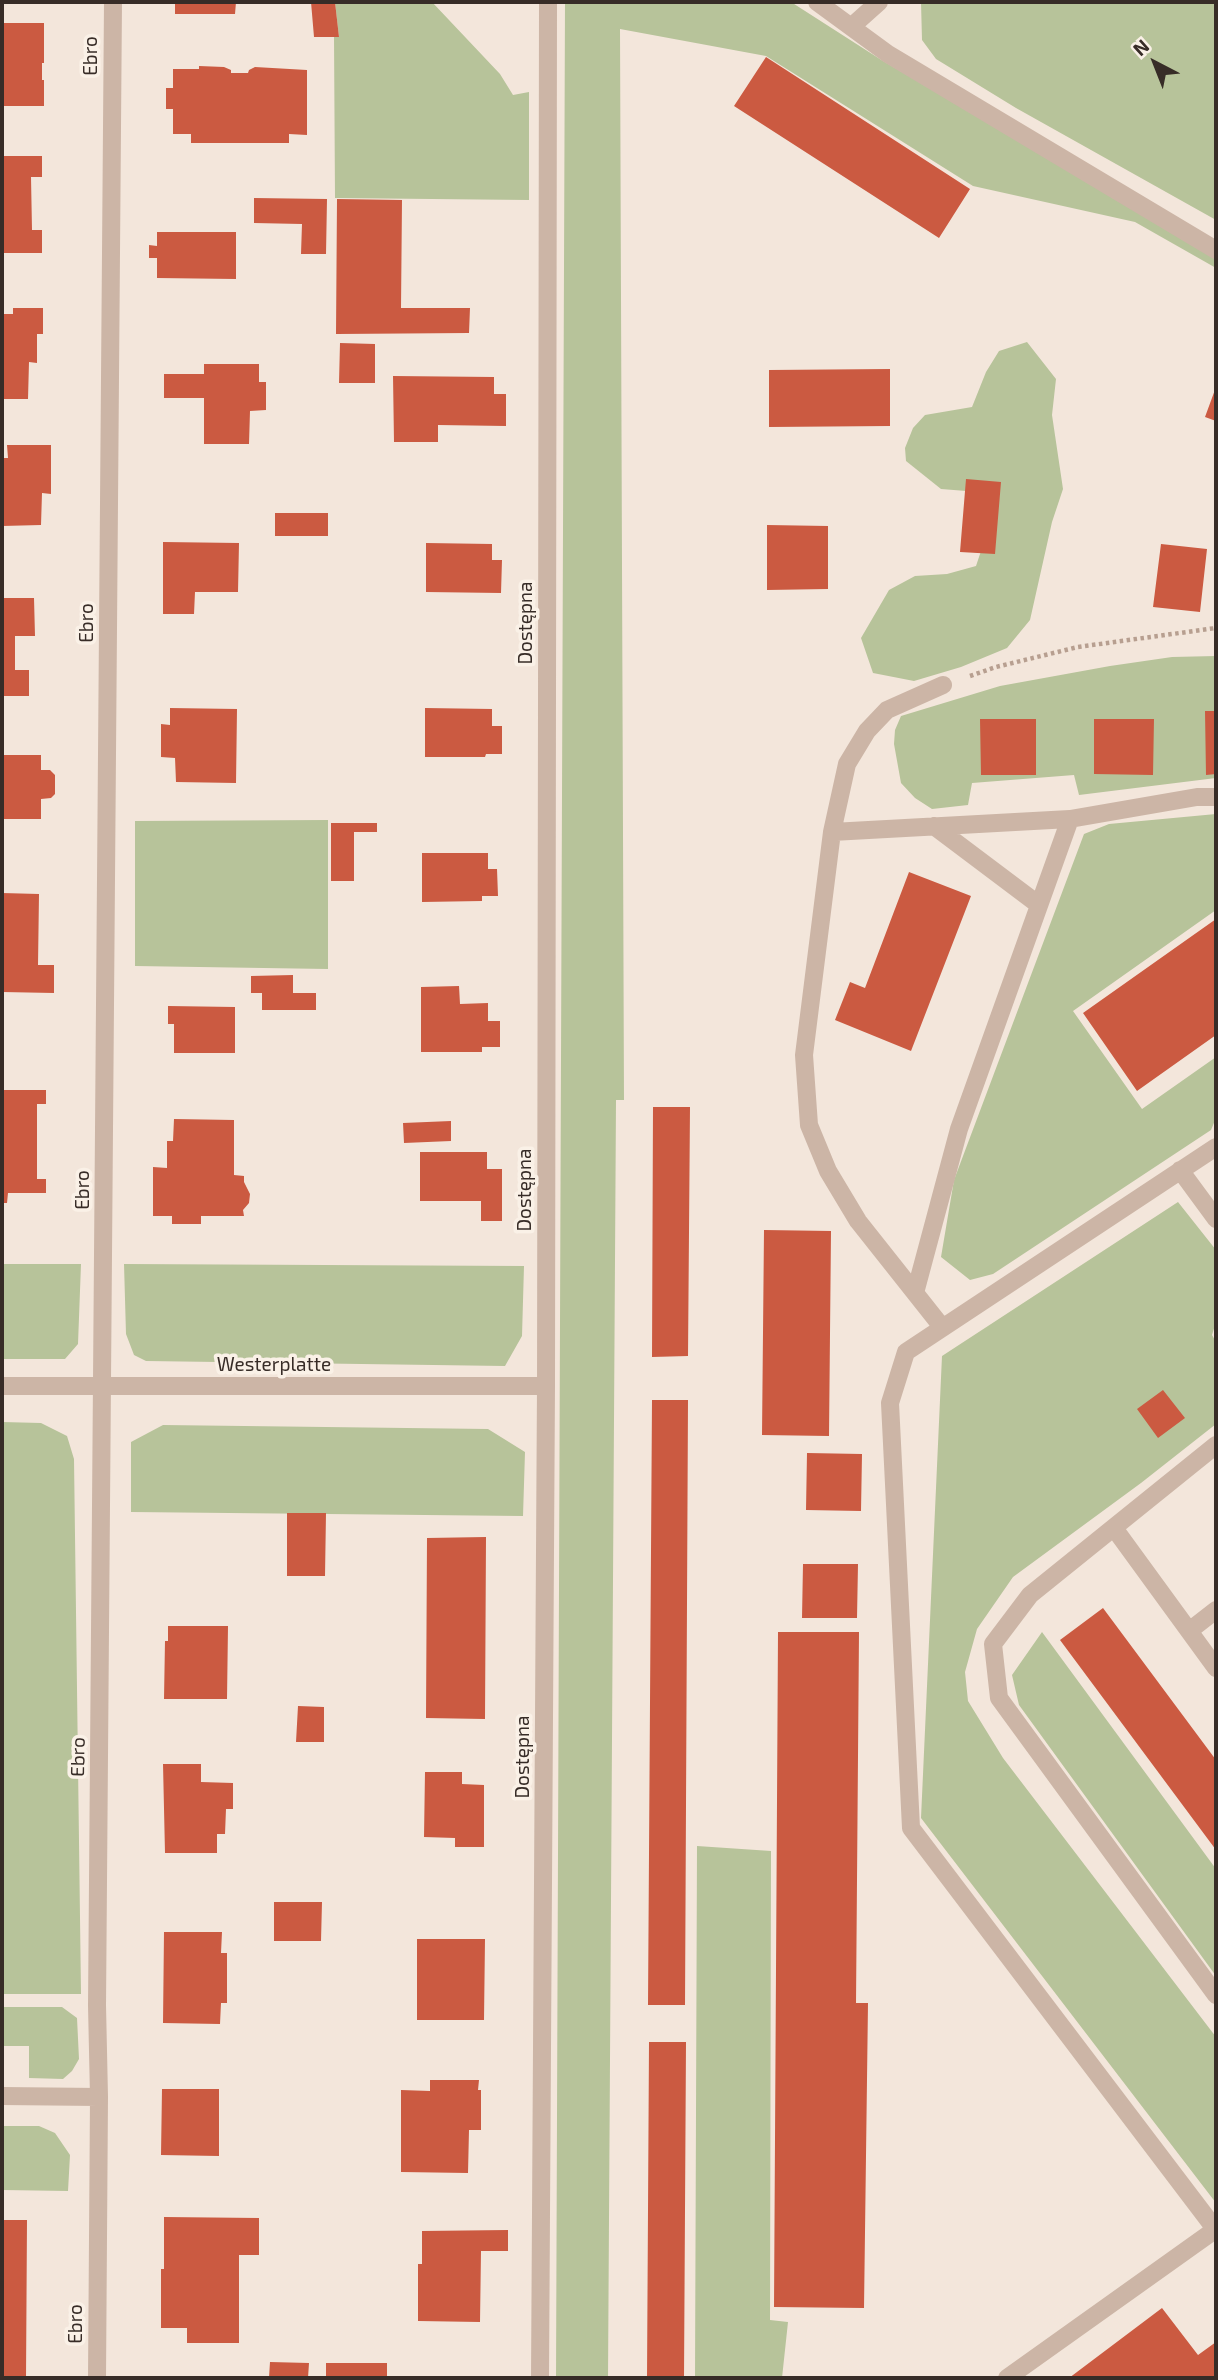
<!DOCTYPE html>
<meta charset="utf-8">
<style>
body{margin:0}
#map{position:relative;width:1218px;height:2380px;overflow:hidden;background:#f3e6db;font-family:"Exo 2",sans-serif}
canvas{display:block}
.frame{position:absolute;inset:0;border:4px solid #372c27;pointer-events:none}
.north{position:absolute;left:1120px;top:28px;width:70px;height:70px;-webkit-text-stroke:5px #faf1e7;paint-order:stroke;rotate:318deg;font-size:19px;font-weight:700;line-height:28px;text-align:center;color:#372c27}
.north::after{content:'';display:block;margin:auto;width:24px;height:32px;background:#372c27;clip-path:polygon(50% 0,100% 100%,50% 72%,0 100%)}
</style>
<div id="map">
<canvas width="1218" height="2380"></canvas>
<div class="frame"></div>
<div class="north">N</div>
</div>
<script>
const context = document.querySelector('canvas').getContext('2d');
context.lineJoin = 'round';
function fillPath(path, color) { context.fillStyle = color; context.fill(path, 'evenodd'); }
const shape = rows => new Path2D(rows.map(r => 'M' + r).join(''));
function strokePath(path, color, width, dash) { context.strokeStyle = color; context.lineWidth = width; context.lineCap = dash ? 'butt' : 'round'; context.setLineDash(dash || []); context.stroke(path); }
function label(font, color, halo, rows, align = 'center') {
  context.font = font + ' "Exo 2",sans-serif'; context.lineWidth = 7; context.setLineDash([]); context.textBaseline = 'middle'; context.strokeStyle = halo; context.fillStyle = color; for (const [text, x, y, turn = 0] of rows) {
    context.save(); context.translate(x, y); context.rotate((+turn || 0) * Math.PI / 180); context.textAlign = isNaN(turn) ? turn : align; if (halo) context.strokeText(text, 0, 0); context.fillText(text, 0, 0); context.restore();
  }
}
const green = shape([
 [335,2,432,2,500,74,513,95,529,92,529,200,335,198,334,37,339,37],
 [565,2,791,2,883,61,1216,254,1216,268,1135,222,973,186,766,56,620,29,624,1100,616,1100,608,2378,556,2378],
 [921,2,1216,2,1216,220,1016,108,936,59,922,40],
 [1027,342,1056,379,1052,415,1063,489,1052,522,1030,620,1007,648,961,667,914,681,873,673,861,638,889,590,915,576,947,574,976,566,985,539,979,492,941,489,906,461,905,448,913,428,925,415,972,407,986,372,999,351],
 [1216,656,1216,778,1079,795,1074,775,972,783,968,805,932,809,915,798,901,783,894,744,895,730,901,716,1000,686,1110,666,1172,657],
 [1216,814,1216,910,1073,1011,1142,1109,1216,1057,1216,1118,1211,1130,993,1274,970,1280,941,1257,954,1180,1084,834,1109,824],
 [328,820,328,969,135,966,135,821],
 [1178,1202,1216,1250,1216,1322,1212,1335,1216,1342,1216,1424,1141,1483,1013,1577,977,1629,965,1672,968,1701,1003,1758,1216,2037,1216,2203,921,1818,942,1356],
 [2,1264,81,1264,78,1344,65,1359,2,1359],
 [124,1264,524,1266,522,1336,505,1366,146,1361,134,1355,126,1334],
 [2,1422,41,1423,67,1436,74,1459,81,1994,2,1994],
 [163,1425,488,1429,525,1452,523,1516,131,1512,131,1442],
 [1042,1632,1216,1869,1216,1976,1019,1705,1012,1675],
 [697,1846,771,1851,770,2320,788,2322,782,2378,695,2378],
 [2,2007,62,2007,77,2018,79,2059,72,2071,63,2079,29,2078,29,2046,2,2046],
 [2,2126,39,2126,55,2133,70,2155,68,2191,2,2190]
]);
const building = shape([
 [175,2,236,2,235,14,175,14],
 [311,2,335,2,339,37,314,37],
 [3,23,44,23,44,63,42,63,42,80,44,80,44,106,2,106],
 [766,57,970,189,939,238,734,106],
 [199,66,224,67,231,70,231,73,248,73,249,70,255,67,307,70,307,135,289,134,289,143,191,143,191,134,173,134,173,109,166,109,166,88,173,88,173,69,199,69],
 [2,156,42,156,42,177,31,177,32,230,42,230,42,253,2,253],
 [254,198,327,199,326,254,301,254,302,224,254,223],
 [337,199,402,200,401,308,470,308,469,333,336,334],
 [157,232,236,232,236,279,157,278,157,258,149,258,149,245,157,246],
 [13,308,43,308,43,334,37,334,37,363,29,362,28,399,2,399,2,314,13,314],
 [340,343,375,344,375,383,339,383],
 [204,364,259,364,259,382,266,382,266,410,250,411,249,444,204,444,204,398,164,398,164,374,204,374],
 [890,369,890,426,769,427,769,370],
 [393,376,494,377,494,394,506,394,506,426,438,425,438,442,394,442],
 [1216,387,1216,421,1205,417],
 [7,445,51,445,51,494,42,493,41,525,2,526,2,458,8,458],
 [966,479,1001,482,995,554,960,552],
 [275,513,328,513,328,536,275,536],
 [767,525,828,526,828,589,767,590],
 [163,542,239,543,238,592,195,592,194,614,163,614],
 [426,543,492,544,492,560,502,560,501,593,426,592],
 [1161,544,1207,549,1200,612,1153,607],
 [2,598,34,598,35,636,15,636,15,670,29,670,29,696,2,696],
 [170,708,237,709,236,783,176,782,175,758,161,757,161,724,170,725],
 [425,708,492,709,492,726,502,726,502,754,486,754,485,757,425,757],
 [1205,711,1216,711,1216,774,1206,775],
 [980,719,1036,719,1036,775,981,775],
 [1094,719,1154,719,1153,775,1094,774],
 [2,755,41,755,41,770,50,770,55,775,55,794,51,798,41,799,41,819,2,819],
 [331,823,377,823,377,832,354,832,354,881,331,881],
 [422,853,488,853,488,869,497,869,498,896,482,896,482,901,422,902],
 [909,872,971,896,911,1051,835,1020,850,982,865,988],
 [2,893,39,894,38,965,54,965,54,993,2,992],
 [1216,919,1216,1035,1137,1091,1083,1013],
 [293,975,293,993,316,993,316,1010,262,1010,262,993,251,993,251,976],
 [459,986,460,1004,488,1003,488,1021,500,1021,500,1047,482,1047,482,1052,421,1052,421,987],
 [168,1006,235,1007,235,1053,174,1053,174,1024,168,1024],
 [2,1090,46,1090,46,1104,37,1104,37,1179,46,1179,46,1193,8,1193,7,1203,2,1203],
 [653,1107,690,1107,688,1356,652,1357],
 [174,1119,234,1120,234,1175,244,1176,244,1182,250,1194,249,1203,243,1210,244,1216,201,1216,201,1224,172,1224,172,1216,153,1216,153,1167,167,1168,167,1141,173,1141],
 [451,1121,451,1141,404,1143,403,1123],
 [420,1152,487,1152,487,1169,502,1169,502,1221,481,1221,481,1201,420,1201],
 [764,1230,831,1231,829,1436,762,1435],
 [1163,1390,1185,1418,1158,1438,1137,1409],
 [652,1400,688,1400,685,2005,648,2005],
 [807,1453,862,1454,861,1511,806,1510],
 [287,1513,326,1513,325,1576,287,1576],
 [486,1537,485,1719,426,1718,427,1538],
 [803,1564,858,1564,857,1618,802,1618],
 [1103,1608,1216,1760,1216,1850,1060,1640],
 [168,1626,228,1626,227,1699,164,1699,165,1641,168,1641],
 [778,1632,859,1632,856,2003,868,2003,864,2308,774,2307],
 [298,1706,324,1707,324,1742,296,1742],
 [163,1764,201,1764,201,1782,233,1783,233,1809,226,1809,225,1834,217,1834,217,1853,165,1853],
 [425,1772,462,1772,462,1784,484,1785,484,1847,455,1847,455,1838,424,1837],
 [274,1902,322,1902,321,1941,274,1941],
 [164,1932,222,1932,221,1953,227,1953,227,2003,221,2003,220,2024,163,2023],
 [417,1939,485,1939,484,2020,417,2020],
 [649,2042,686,2042,684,2378,647,2378],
 [430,2080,479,2080,478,2090,481,2090,481,2130,469,2130,468,2173,401,2172,401,2090,430,2091],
 [162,2089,219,2089,219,2156,161,2155],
 [164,2217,259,2218,259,2255,239,2255,239,2343,187,2343,187,2328,161,2328,161,2269,164,2269],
 [2,2220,27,2220,26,2378,2,2378],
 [508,2230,508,2251,481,2251,480,2322,418,2321,418,2264,422,2264,422,2231],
 [1162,2308,1198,2355,1216,2342,1216,2378,1069,2378],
 [270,2362,309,2363,308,2378,269,2378],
 [326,2363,387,2363,387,2378,326,2378]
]);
const path = shape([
 [970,676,996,667,1078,647,1216,628]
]);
const minor = shape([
 [817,2,888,54,1216,250],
 [851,27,879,2],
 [934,826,1039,905],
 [832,832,1070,819],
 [1216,1147,906,1352,890,1403,911,1828,1216,2230],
 [1180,1170,1216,1219],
 [915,1293,959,1129,1070,819,1197,797,1216,797],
 [942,1327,858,1221,828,1171,809,1125,804,1055,832,832,847,764,867,731,887,710,943,685],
 [2,1386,546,1386],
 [1216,1445,1030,1595,993,1644,999,1698,1216,1995],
 [1114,1528,1216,1668],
 [1189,1631,1216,1610],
 [2,2096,99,2097],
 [97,2378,99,2097,97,2005,113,2],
 [540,2378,546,1386,548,2],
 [1007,2378,1216,2229]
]);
const streetNames = [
 ["Ebro",91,56,-90],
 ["Ebro",87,623,-90],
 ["Dostępna",526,623,-90],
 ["Ebro",83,1190,-90],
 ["Dostępna",525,1190,-90],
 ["Westerplatte",274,1365],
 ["Ebro",78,1757,-89],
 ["Dostępna",523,1757,-90],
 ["Ebro",76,2324,-90]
];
fillPath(green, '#b7c39a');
fillPath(building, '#cb5a41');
strokePath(path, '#b79f90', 4.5, [3.5, 3.5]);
strokePath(minor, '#ccb5a6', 18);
label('19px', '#372c27', '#faf1e7', streetNames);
</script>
